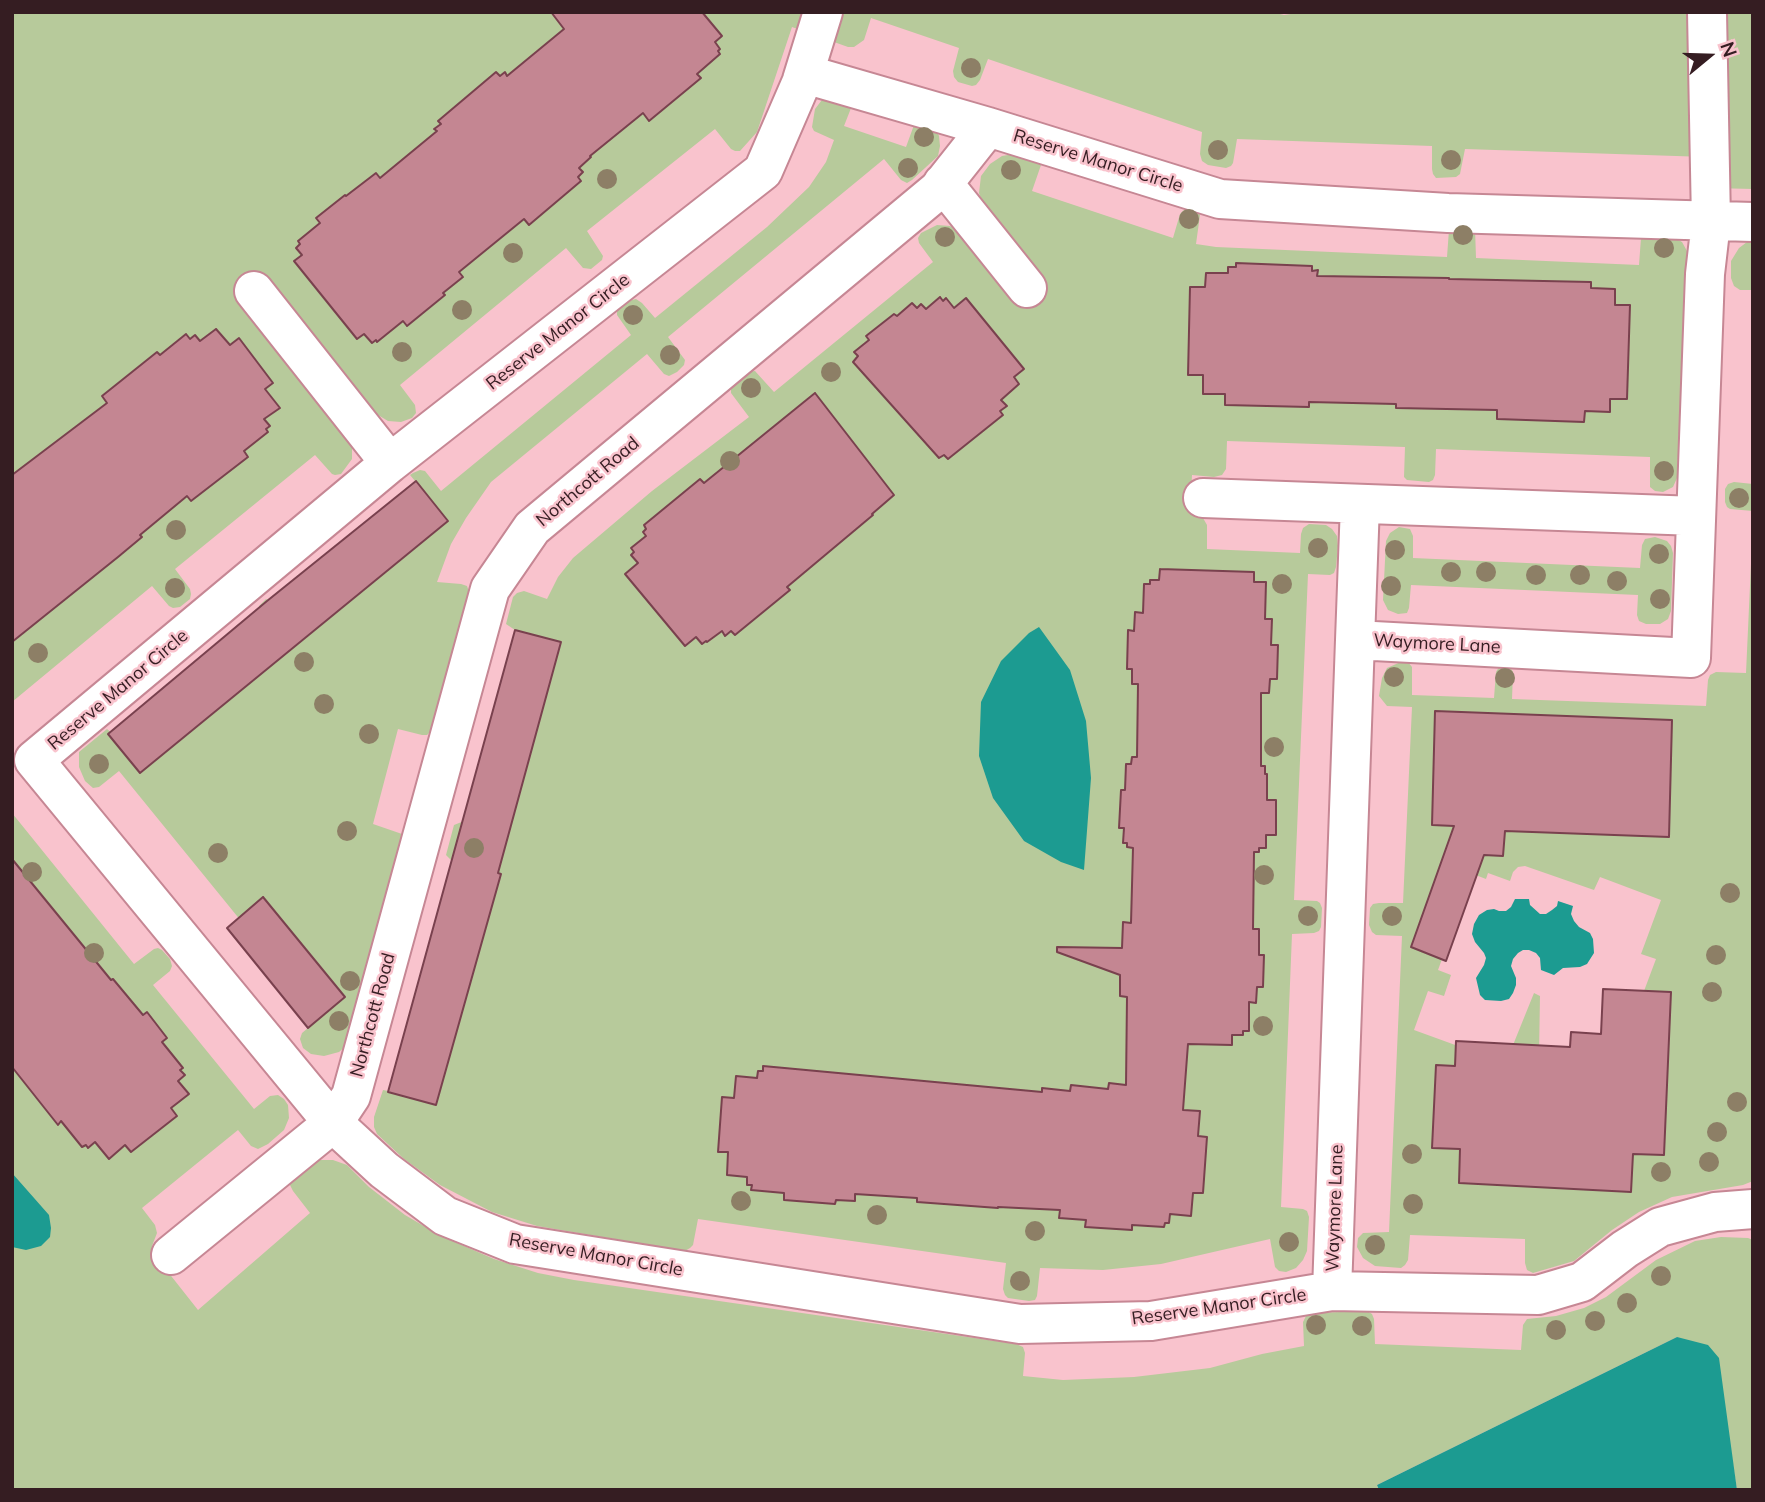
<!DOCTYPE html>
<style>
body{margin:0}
#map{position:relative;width:1765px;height:1502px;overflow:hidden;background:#f9c3cd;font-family:Mulish,sans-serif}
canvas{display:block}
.frame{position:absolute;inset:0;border:14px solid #351d22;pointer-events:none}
.north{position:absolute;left:1674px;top:21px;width:70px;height:70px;-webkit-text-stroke:5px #f9c3cd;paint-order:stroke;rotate:71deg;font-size:19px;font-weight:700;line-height:28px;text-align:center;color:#351d22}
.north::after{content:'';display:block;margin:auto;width:24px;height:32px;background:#351d22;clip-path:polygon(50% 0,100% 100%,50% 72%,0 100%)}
</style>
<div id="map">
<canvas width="1765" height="1502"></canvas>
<div class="frame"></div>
<div class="north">N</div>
</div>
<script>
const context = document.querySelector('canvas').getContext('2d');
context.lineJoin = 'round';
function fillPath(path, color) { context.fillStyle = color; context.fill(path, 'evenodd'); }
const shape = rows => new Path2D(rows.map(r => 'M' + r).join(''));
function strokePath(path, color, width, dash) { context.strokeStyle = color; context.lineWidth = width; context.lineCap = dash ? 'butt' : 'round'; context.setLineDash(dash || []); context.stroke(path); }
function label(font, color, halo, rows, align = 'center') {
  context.font = font + ' Mulish,sans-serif'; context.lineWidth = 5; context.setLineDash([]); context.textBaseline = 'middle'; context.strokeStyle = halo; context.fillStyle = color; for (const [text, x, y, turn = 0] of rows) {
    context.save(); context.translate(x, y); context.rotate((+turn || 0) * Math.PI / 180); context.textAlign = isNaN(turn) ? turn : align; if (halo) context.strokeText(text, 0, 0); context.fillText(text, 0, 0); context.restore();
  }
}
const green = shape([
 [12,12,1272,12,1284,15,1304,12,1753,12,1753,189,1712,188,1706,157,1465,149,1460,174,1456,177,1436,178,1433,174,1432,169,1432,146,1237,139,1233,163,1231,166,1226,168,1208,165,1202,161,1200,154,1202,132,988,59,980,80,976,85,972,86,958,82,954,77,953,71,959,48,871,18,864,40,854,47,848,47,792,27,757,132,740,151,735,151,731,149,715,129,587,231,603,256,602,260,591,269,583,268,566,248,400,385,415,405,416,413,412,418,401,422,388,421,378,415,262,273,234,295,349,438,352,447,352,459,341,474,335,475,332,474,315,455,175,569,190,589,191,594,190,599,180,607,173,608,169,606,152,586,12,702],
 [825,96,853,103,844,126,906,147,914,125,934,125,939,136,940,146,938,156,912,180,907,183,901,180,884,159,668,337,685,360,684,365,677,372,669,376,664,374,647,354,491,482,466,518,451,544,437,582,461,584,467,586,468,589,468,598,432,730,427,735,422,735,398,729,373,824,402,834,403,838,346,1046,339,1052,324,1056,311,1054,303,1048,300,1039,302,1033,320,1018,119,771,99,787,93,788,85,781,79,767,79,752,107,729,113,734,260,614,259,606,266,599,272,602,420,487,410,475,413,473,420,470,425,471,441,491,631,335,617,315,617,311,628,301,636,299,642,303,655,318,767,227,809,187,826,162,834,140,814,131,812,127,815,109],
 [1020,153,1040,159,1041,165,1032,191,1173,238,1180,214,1184,210,1191,209,1198,212,1200,215,1196,244,1216,247,1447,257,1449,230,1475,228,1476,258,1639,265,1641,238,1644,233,1669,235,1682,242,1687,251,1677,478,1673,487,1663,492,1655,491,1650,487,1650,457,1436,449,1435,475,1433,480,1429,482,1407,480,1404,477,1405,447,1227,441,1226,469,1222,475,1214,477,1192,475,1190,513,1198,515,1203,518,1207,525,1207,549,1300,553,1301,534,1303,528,1309,524,1326,525,1332,529,1337,536,1338,546,1336,567,1334,573,1330,575,1308,574,1294,900,1317,901,1320,903,1322,908,1321,927,1319,931,1314,933,1292,934,1281,1207,1303,1209,1307,1211,1309,1217,1307,1251,1303,1260,1296,1268,1286,1272,1279,1271,1275,1267,1270,1239,1161,1264,1103,1270,1040,1268,1037,1296,1035,1300,1029,1301,1008,1298,1005,1295,1003,1289,1006,1263,698,1219,693,1245,690,1248,685,1251,537,1226,492,1212,440,1185,404,1159,377,1134,374,1127,374,1117,383,1090,388,1091,452,861,446,855,454,825,464,821,515,630,506,624,513,597,517,593,524,591,547,599,558,577,573,558,652,491,749,417,731,393,731,389,732,383,747,372,755,371,774,392,933,262,919,243,918,238,921,233,937,225,950,226,963,234,984,207,979,193,981,176,990,164,1002,156],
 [1751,239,1753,239,1753,290,1740,290,1734,286,1731,278,1731,261,1739,248],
 [1734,482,1753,484,1753,511,1730,509,1727,507,1725,502,1725,489,1728,484],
 [1753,520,1753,1181,1743,1185,1672,1197,1639,1212,1612,1230,1574,1261,1533,1273,1527,1270,1525,1263,1525,1239,1410,1235,1408,1260,1405,1265,1401,1268,1375,1266,1363,1258,1357,1247,1358,1238,1363,1233,1389,1232,1402,936,1376,935,1372,932,1369,925,1370,908,1373,904,1379,903,1403,903,1412,707,1387,706,1379,696,1382,678,1387,668,1403,661,1408,662,1412,667,1412,695,1494,698,1496,672,1499,667,1510,667,1513,672,1512,699,1706,706,1708,680,1710,675,1716,672,1746,673],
 [1525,866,1594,890,1600,877,1661,900,1641,954,1656,959,1644,991,1602,1035,1571,1056,1539,1054,1540,996,1534,993,1513,1045,1458,1046,1414,1030,1428,991,1444,996,1451,975,1438,970,1473,874,1486,879,1488,873,1510,881,1513,872,1518,867],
 [1399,527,1410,529,1413,536,1413,558,1640,568,1642,545,1645,539,1655,537,1667,541,1671,546,1673,553,1671,611,1668,619,1660,624,1646,624,1639,621,1637,615,1638,595,1411,585,1409,608,1407,613,1398,614,1388,610,1383,600,1386,541,1390,533],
 [12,813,134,964,154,949,158,948,162,950,170,959,172,966,170,971,153,985,254,1109,270,1096,278,1095,284,1099,288,1105,289,1118,284,1130,268,1144,258,1149,251,1146,238,1130,142,1208,155,1225,157,1233,152,1246,153,1253,198,1310,310,1213,293,1191,289,1183,291,1178,320,1160,333,1160,347,1165,369,1187,405,1215,441,1236,494,1259,538,1273,574,1280,1016,1344,1023,1347,1025,1353,1023,1376,1063,1380,1134,1377,1210,1368,1262,1354,1304,1346,1303,1322,1306,1316,1312,1313,1367,1311,1372,1314,1374,1319,1375,1344,1521,1350,1523,1325,1527,1319,1556,1316,1584,1308,1606,1297,1656,1260,1695,1241,1721,1237,1748,1238,1753,1240,1753,1490,1737,1490,1729,1438,1677,1337,1377,1485,1379,1490,12,1490]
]);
const water = shape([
 [1039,627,1070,670,1086,721,1091,778,1084,870,1061,862,1024,841,993,798,979,756,981,702,1001,661,1029,633],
 [1515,899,1529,899,1530,905,1540,914,1546,914,1552,910,1557,906,1558,901,1573,906,1571,914,1574,921,1579,927,1590,933,1593,939,1594,953,1587,964,1580,967,1563,968,1554,975,1541,970,1540,958,1536,953,1529,950,1523,950,1518,953,1513,959,1511,966,1516,978,1516,985,1513,993,1509,999,1501,1001,1485,1000,1480,995,1476,978,1484,965,1486,958,1484,953,1475,942,1472,934,1474,924,1479,915,1487,910,1494,909,1499,911,1506,911,1511,907],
 [12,1173,49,1215,51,1228,50,1237,41,1246,26,1250,12,1247],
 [1677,1337,1708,1345,1719,1358,1737,1490,1379,1490,1377,1485]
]);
const building = shape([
 [551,12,702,12,722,36,715,42,720,49,718,51,720,54,697,74,701,78,649,121,643,113,590,156,591,157,579,168,583,172,578,177,581,181,529,225,524,219,459,272,463,277,443,293,445,295,407,326,403,321,377,342,376,340,372,343,364,334,357,339,294,261,302,255,296,248,300,244,298,241,320,223,316,218,345,195,346,196,376,173,380,178,437,131,434,129,441,124,438,121,496,72,500,76,505,72,507,76,564,29,551,12],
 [1236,263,1312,266,1312,271,1318,270,1317,276,1449,278,1449,279,1591,282,1591,288,1615,289,1615,305,1630,305,1627,399,1610,399,1610,412,1585,411,1584,422,1497,419,1497,410,1396,408,1396,404,1309,402,1309,407,1225,405,1225,394,1203,394,1203,375,1188,375,1190,287,1205,287,1206,273,1228,273,1228,267,1236,267,1236,263],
 [940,297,943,301,946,298,954,308,966,298,1024,369,1014,377,1019,384,1001,400,1007,406,1000,411,1003,415,948,459,944,455,939,458,853,362,858,356,854,352,869,340,866,336,894,314,897,316,912,303,917,308,921,304,926,309,940,297],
 [216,329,230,345,239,338,273,383,265,389,280,408,264,419,270,426,266,429,268,432,244,451,248,457,191,501,187,496,140,535,142,537,118,557,12,642,12,475,107,403,102,396,157,352,160,355,186,334,190,339,195,335,200,341,216,329],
 [815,393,894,495,872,514,873,515,787,587,790,590,735,635,731,631,725,636,722,631,707,642,706,641,702,644,696,637,685,646,625,574,638,563,631,555,634,552,631,548,646,536,643,532,646,529,644,525,700,479,704,483,815,393],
 [416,481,448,521,140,773,108,734,267,601,416,481],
 [1160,569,1254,572,1254,582,1266,582,1265,619,1272,619,1271,645,1278,645,1277,679,1270,679,1269,693,1261,693,1261,766,1265,766,1265,774,1267,774,1267,800,1276,800,1276,835,1266,835,1266,848,1259,848,1259,852,1254,852,1253,929,1259,929,1259,955,1264,955,1263,987,1257,987,1256,1003,1249,1002,1249,1031,1243,1031,1243,1035,1232,1035,1232,1045,1188,1044,1183,1110,1200,1111,1198,1136,1207,1137,1203,1193,1193,1193,1191,1216,1170,1214,1169,1223,1165,1223,1164,1227,1132,1225,1132,1230,1085,1227,1086,1220,1059,1218,1060,1210,998,1207,998,1208,917,1202,917,1198,855,1194,855,1201,836,1200,835,1204,784,1200,784,1193,751,1190,752,1185,747,1185,747,1177,727,1175,728,1152,718,1152,722,1097,734,1098,736,1076,757,1078,758,1071,763,1071,763,1066,1042,1092,1042,1088,1070,1091,1071,1085,1108,1089,1109,1083,1126,1085,1127,997,1120,996,1120,975,1057,952,1057,947,1122,948,1123,922,1131,923,1133,848,1127,847,1127,843,1123,843,1124,828,1119,828,1121,790,1125,790,1126,764,1131,764,1132,757,1137,757,1138,684,1132,684,1132,669,1127,669,1128,630,1134,631,1135,612,1143,613,1144,584,1150,584,1150,580,1159,580,1160,569],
 [515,630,561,642,498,873,501,874,436,1105,388,1092,515,630],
 [1435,711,1672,720,1669,837,1505,831,1503,856,1484,855,1446,961,1411,947,1454,826,1432,825,1435,711],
 [12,859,111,980,113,979,143,1015,147,1012,167,1038,162,1042,183,1068,180,1070,185,1075,178,1081,189,1094,171,1108,177,1116,131,1152,125,1145,109,1159,95,1142,88,1148,86,1145,82,1147,61,1121,58,1125,12,1067,12,859],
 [263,897,345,997,308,1028,227,928,263,897],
 [1603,989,1671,992,1664,1155,1633,1154,1631,1192,1459,1183,1460,1149,1432,1148,1436,1065,1455,1066,1456,1041,1570,1047,1571,1032,1601,1034,1603,989]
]);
const minor = shape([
 [802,80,823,12],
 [943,183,1027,288],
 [1753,222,1448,213,1220,199,988,127,805,74,763,171,390,463,34,760,333,1123,384,1170,445,1216,515,1244,1020,1324,1151,1321,1332,1291,1538,1295,1582,1282,1625,1249,1660,1227,1715,1212,1753,1209],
 [254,291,390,463],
 [1203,498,1696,516],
 [1355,640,1360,504],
 [171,1255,333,1123,351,1096,490,589,532,528,938,190,988,127],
 [1332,1291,1355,640,1691,658,1705,274,1711,222,1707,12]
]);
const trees = [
 [971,68],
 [924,137],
 [1218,150],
 [1451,160],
 [908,168],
 [1011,170],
 [607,179],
 [1189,219],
 [1463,235],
 [945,237],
 [1664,248],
 [513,253],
 [462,310],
 [633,315],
 [402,352],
 [670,355],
 [831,372],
 [751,388],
 [730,461],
 [1664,471],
 [1739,498],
 [176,530],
 [1318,548],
 [1395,550],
 [1659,554],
 [1451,572],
 [1486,572],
 [1536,575],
 [1580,575],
 [1617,581],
 [1282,584],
 [1391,586],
 [175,588],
 [1660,599],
 [38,653],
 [304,662],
 [1394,677],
 [1505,678],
 [324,704],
 [369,734],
 [1274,747],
 [99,764],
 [347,831],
 [474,848],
 [218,853],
 [32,872],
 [1264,875],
 [1730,893],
 [1308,916],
 [1392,916],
 [94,953],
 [1716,955],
 [350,981],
 [1712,992],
 [339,1021],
 [1263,1026],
 [1737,1102],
 [1717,1132],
 [1412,1154],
 [1709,1162],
 [1661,1172],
 [741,1201],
 [1413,1204],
 [877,1215],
 [1035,1231],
 [1289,1242],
 [1375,1245],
 [1661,1276],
 [1020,1281],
 [1627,1303],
 [1595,1321],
 [1316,1325],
 [1362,1326],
 [1556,1330]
];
const streetNames = [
 ["Reserve Manor Circle",1098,161,17],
 ["Reserve Manor Circle",558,332,-38],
 ["Northcott Road",588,482,-40],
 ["Waymore Lane",1437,644,3],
 ["Reserve Manor Circle",118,690,-40],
 ["Northcott Road",373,1015,-75],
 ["Waymore Lane",1335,1208,-88],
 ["Reserve Manor Circle",596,1255,10],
 ["Reserve Manor Circle",1219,1307,-8]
];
fillPath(green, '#b7ca9b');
fillPath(water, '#1c9b91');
fillPath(building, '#c48692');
strokePath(building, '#79414e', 2);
strokePath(minor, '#c68794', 42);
strokePath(minor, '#fff', 38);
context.fillStyle = '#8d7f66';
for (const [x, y] of trees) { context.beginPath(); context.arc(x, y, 10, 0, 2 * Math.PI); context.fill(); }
label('18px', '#351d22', '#f9c3cd', streetNames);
</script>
